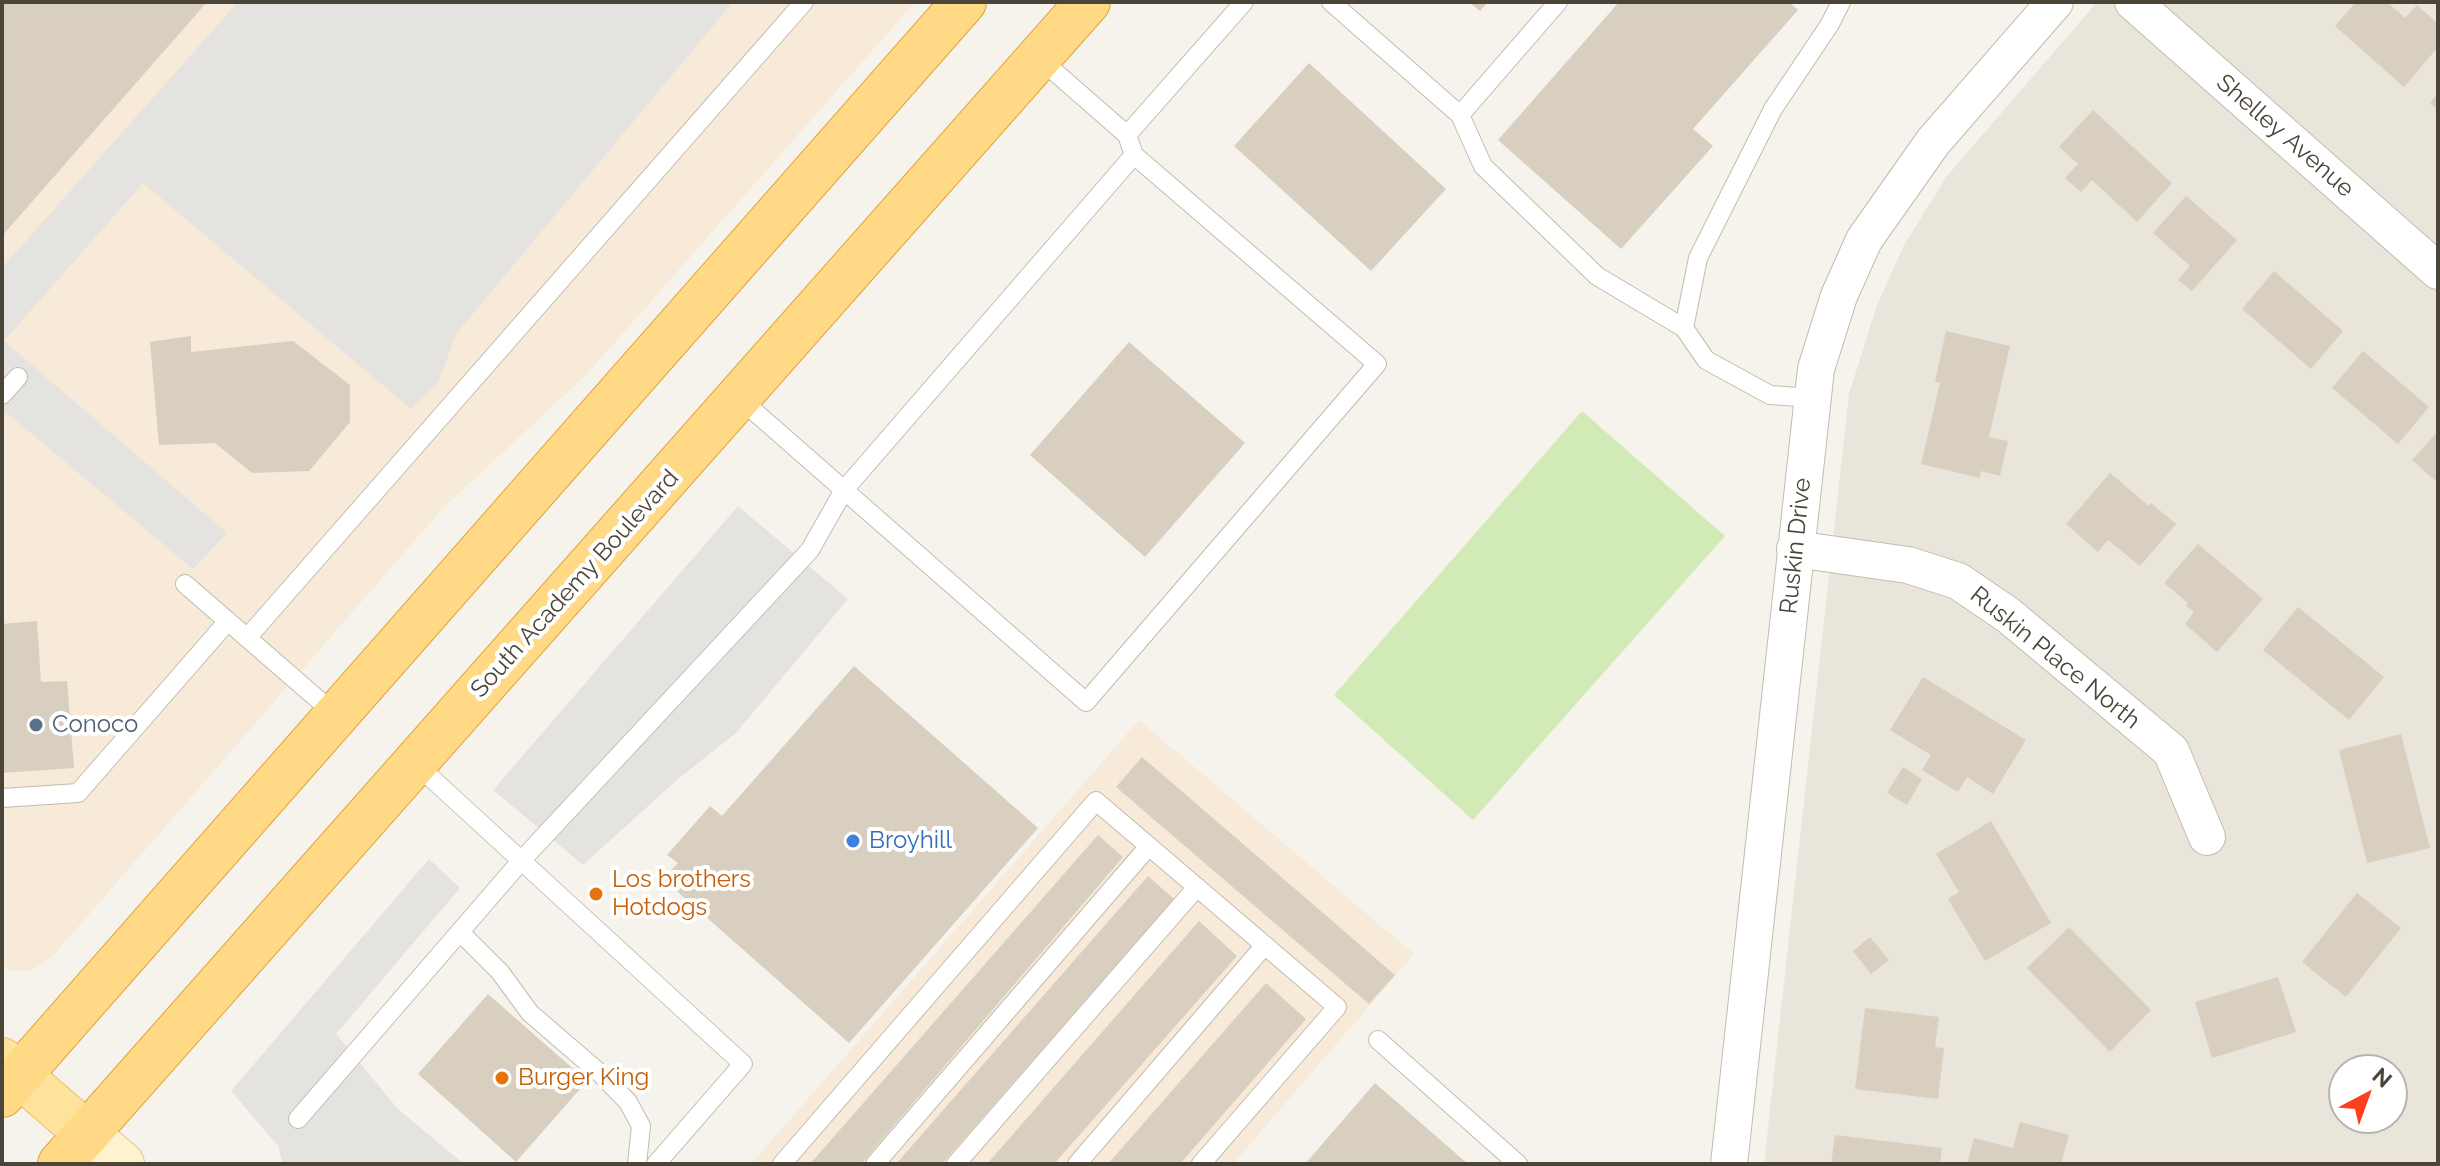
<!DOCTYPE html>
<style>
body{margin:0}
#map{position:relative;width:2440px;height:1166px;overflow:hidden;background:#f6f3ec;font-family:Raleway,sans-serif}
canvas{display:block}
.frame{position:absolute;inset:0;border:4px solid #4b4439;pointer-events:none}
.north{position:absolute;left:2328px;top:1054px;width:80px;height:80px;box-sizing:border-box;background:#fff;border:2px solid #b7b4b0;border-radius:50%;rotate:41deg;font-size:22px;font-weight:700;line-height:32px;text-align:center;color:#4b4439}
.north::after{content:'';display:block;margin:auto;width:28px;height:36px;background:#fc3f1d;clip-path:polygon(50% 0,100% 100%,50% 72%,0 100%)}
</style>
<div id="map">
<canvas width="2440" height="1166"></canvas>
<div class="frame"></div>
<div class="north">N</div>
</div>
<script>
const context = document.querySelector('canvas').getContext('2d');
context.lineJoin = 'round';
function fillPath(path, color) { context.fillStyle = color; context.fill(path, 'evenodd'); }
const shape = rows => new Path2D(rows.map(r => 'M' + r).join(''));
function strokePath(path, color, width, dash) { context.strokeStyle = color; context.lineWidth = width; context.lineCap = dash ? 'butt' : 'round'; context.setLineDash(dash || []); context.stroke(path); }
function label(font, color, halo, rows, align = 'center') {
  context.font = font + ' Raleway,sans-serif'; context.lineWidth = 8; context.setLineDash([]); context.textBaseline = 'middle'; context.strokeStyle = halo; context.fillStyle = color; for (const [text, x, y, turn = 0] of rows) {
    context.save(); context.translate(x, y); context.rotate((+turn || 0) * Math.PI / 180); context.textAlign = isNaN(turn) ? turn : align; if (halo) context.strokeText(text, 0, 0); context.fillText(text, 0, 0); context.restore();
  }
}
const residential = shape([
 [2097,2,2438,2,2438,1164,1764,1164,1849,394,1877,305,1904,245,1947,176],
 [2344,1070,2392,1070,2392,1118,2344,1118]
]);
const commercial = shape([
 [2,2,915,2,587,374,443,508,51,958,31,970,14,971,2,967],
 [1139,720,1414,954,1233,1164,751,1164]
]);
const green = shape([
 [1582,411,1725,536,1473,820,1334,695]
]);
const parking = shape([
 [238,2,733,2,456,334,438,383,411,409,143,183,4,341,227,533,193,569,2,409,2,268],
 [738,506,848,599,736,733,678,779,583,865,493,790],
 [429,859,460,888,336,1034,398,1109,464,1164,282,1164,279,1147,231,1091]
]);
const building = shape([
 [2,2,207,2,2,236],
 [1469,2,1488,2,1480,11],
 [1619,2,1789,2,1798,10,1693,129,1713,146,1621,249,1498,140],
 [2356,2,2387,2,2405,18,2417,5,2438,24,2438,47,2404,87,2335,26],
 [1309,63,1446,189,1371,271,1234,146],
 [2438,94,2438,110,2430,103],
 [2093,110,2172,183,2137,222,2092,180,2081,192,2065,178,2078,164,2059,147],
 [2186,196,2237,240,2192,291,2178,280,2190,266,2153,233],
 [2274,271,2343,331,2311,369,2242,309],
 [1946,331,2010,346,1989,437,2008,441,2000,476,1981,471,1980,478,1921,464,1940,383,1935,382],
 [191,336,191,352,293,341,350,385,350,422,309,471,252,473,215,443,159,445,150,342],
 [1129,342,1245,443,1145,557,1030,455],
 [2363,351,2429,407,2398,444,2332,388],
 [2438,431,2438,483,2412,460],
 [2110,473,2149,506,2151,503,2176,524,2140,566,2108,540,2098,552,2066,524],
 [2198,544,2263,599,2217,652,2185,624,2194,612,2186,606,2188,603,2164,583],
 [2298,607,2384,677,2349,720,2263,650],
 [37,621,41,682,67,681,74,768,2,773,2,624],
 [854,666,1038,828,849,1043,663,879,678,863,667,855,710,806,722,816],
 [1923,677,2026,740,1993,794,1967,777,1958,792,1922,770,1931,755,1890,730],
 [2401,734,2430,848,2367,863,2339,750],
 [1142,757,1395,975,1369,1004,1116,787],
 [1903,767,1922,779,1907,805,1887,793],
 [1991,821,2051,923,1985,961,1948,899,1959,892,1936,854],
 [1098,835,1123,857,861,1164,810,1164],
 [1148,876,1174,899,942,1164,896,1164],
 [2357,893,2401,928,2346,997,2302,962],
 [1199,921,1237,956,1054,1164,987,1164],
 [2069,927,2151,1010,2110,1052,2027,968],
 [1870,937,1889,960,1871,974,1853,951],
 [2278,977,2296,1032,2212,1058,2195,1002],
 [1266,983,1306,1019,1180,1164,1108,1164],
 [488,994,587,1081,516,1162,418,1074],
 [1865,1008,1939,1017,1935,1047,1944,1048,1938,1099,1855,1089],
 [1375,1083,1468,1164,1305,1164],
 [2020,1122,2069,1135,2061,1164,1967,1164,1974,1138,2013,1148],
 [1835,1135,1942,1148,1940,1164,1831,1164]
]);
const service = shape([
 [1331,2,1460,115,1558,2],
 [1039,58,1127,135],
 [1460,115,1483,166,1597,276,1684,328],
 [2,395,18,377],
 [739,398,1086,702,1377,364,1134,155,1127,135,1244,2],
 [1813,398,1770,395,1706,360,1684,328,1698,258,1773,109,1830,24,1841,2],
 [185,584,336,715],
 [247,638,804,2],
 [416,764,743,1064,656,1164],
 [2,798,78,793,228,621],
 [460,932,500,972,530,1013,602,1075,628,1102,641,1126,637,1164],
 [1378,1040,1518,1164],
 [298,1119,521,861,810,550,844,490,1134,155],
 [782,1164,1096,801,1337,1007,1201,1164],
 [875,1164,1149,846],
 [956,1164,1197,887],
 [1077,1164,1265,945]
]);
const minor = shape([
 [2133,2,2438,271],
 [1795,549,1908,565,1958,581,2008,615,2171,751,2207,837],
 [1729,1164,1816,369,1839,296,1864,240,1933,142,2055,2]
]);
const secondary = shape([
 [86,1133,122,1164]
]);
const primary = shape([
 [2,1060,86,1133]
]);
const trunk = shape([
 [2,1095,964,2],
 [60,1164,1088,2]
]);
const markers = [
 [36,725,8,"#5c6f8a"],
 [853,841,8,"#3f7fe0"],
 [596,894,8,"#e8710a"],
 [502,1078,8,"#e8710a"]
];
const streetNames = [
 ["Shelley Avenue",2285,136,41],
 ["Ruskin Drive",1796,546,-84],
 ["South Academy Boulevard",575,584,-48],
 ["Ruskin Place North",2055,658,39]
];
const serviceNames = [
 ["Conoco",52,725]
];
const shopNames = [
 ["Broyhill",869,841]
];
const foodNames = [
 ["Los brothers",612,880],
 ["Hotdogs",612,908],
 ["Burger King",518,1078]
];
fillPath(residential, '#eae5da');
fillPath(commercial, '#f7ead8');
fillPath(green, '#d2eab5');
fillPath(parking, '#e5e3e0');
fillPath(building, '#d8cfc1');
strokePath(service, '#c2bbae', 20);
strokePath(minor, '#c2bbae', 38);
strokePath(secondary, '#d6c79b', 46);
strokePath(primary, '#e6c16a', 46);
strokePath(trunk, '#e0a43c', 46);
strokePath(service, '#fff', 18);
strokePath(minor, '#fff', 36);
strokePath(secondary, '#fff3cd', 44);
strokePath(primary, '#ffe39c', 44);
strokePath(trunk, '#ffd985', 44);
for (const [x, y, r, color] of markers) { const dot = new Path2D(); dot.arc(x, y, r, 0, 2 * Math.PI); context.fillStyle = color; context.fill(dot); strokePath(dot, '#fff', 3); }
label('24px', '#4b4439', '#fff', streetNames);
label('24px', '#4e5e75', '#fff', serviceNames, 'left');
label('24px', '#366cbe', '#fff', shopNames, 'left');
label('24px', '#c56008', '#fff', foodNames, 'left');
</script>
